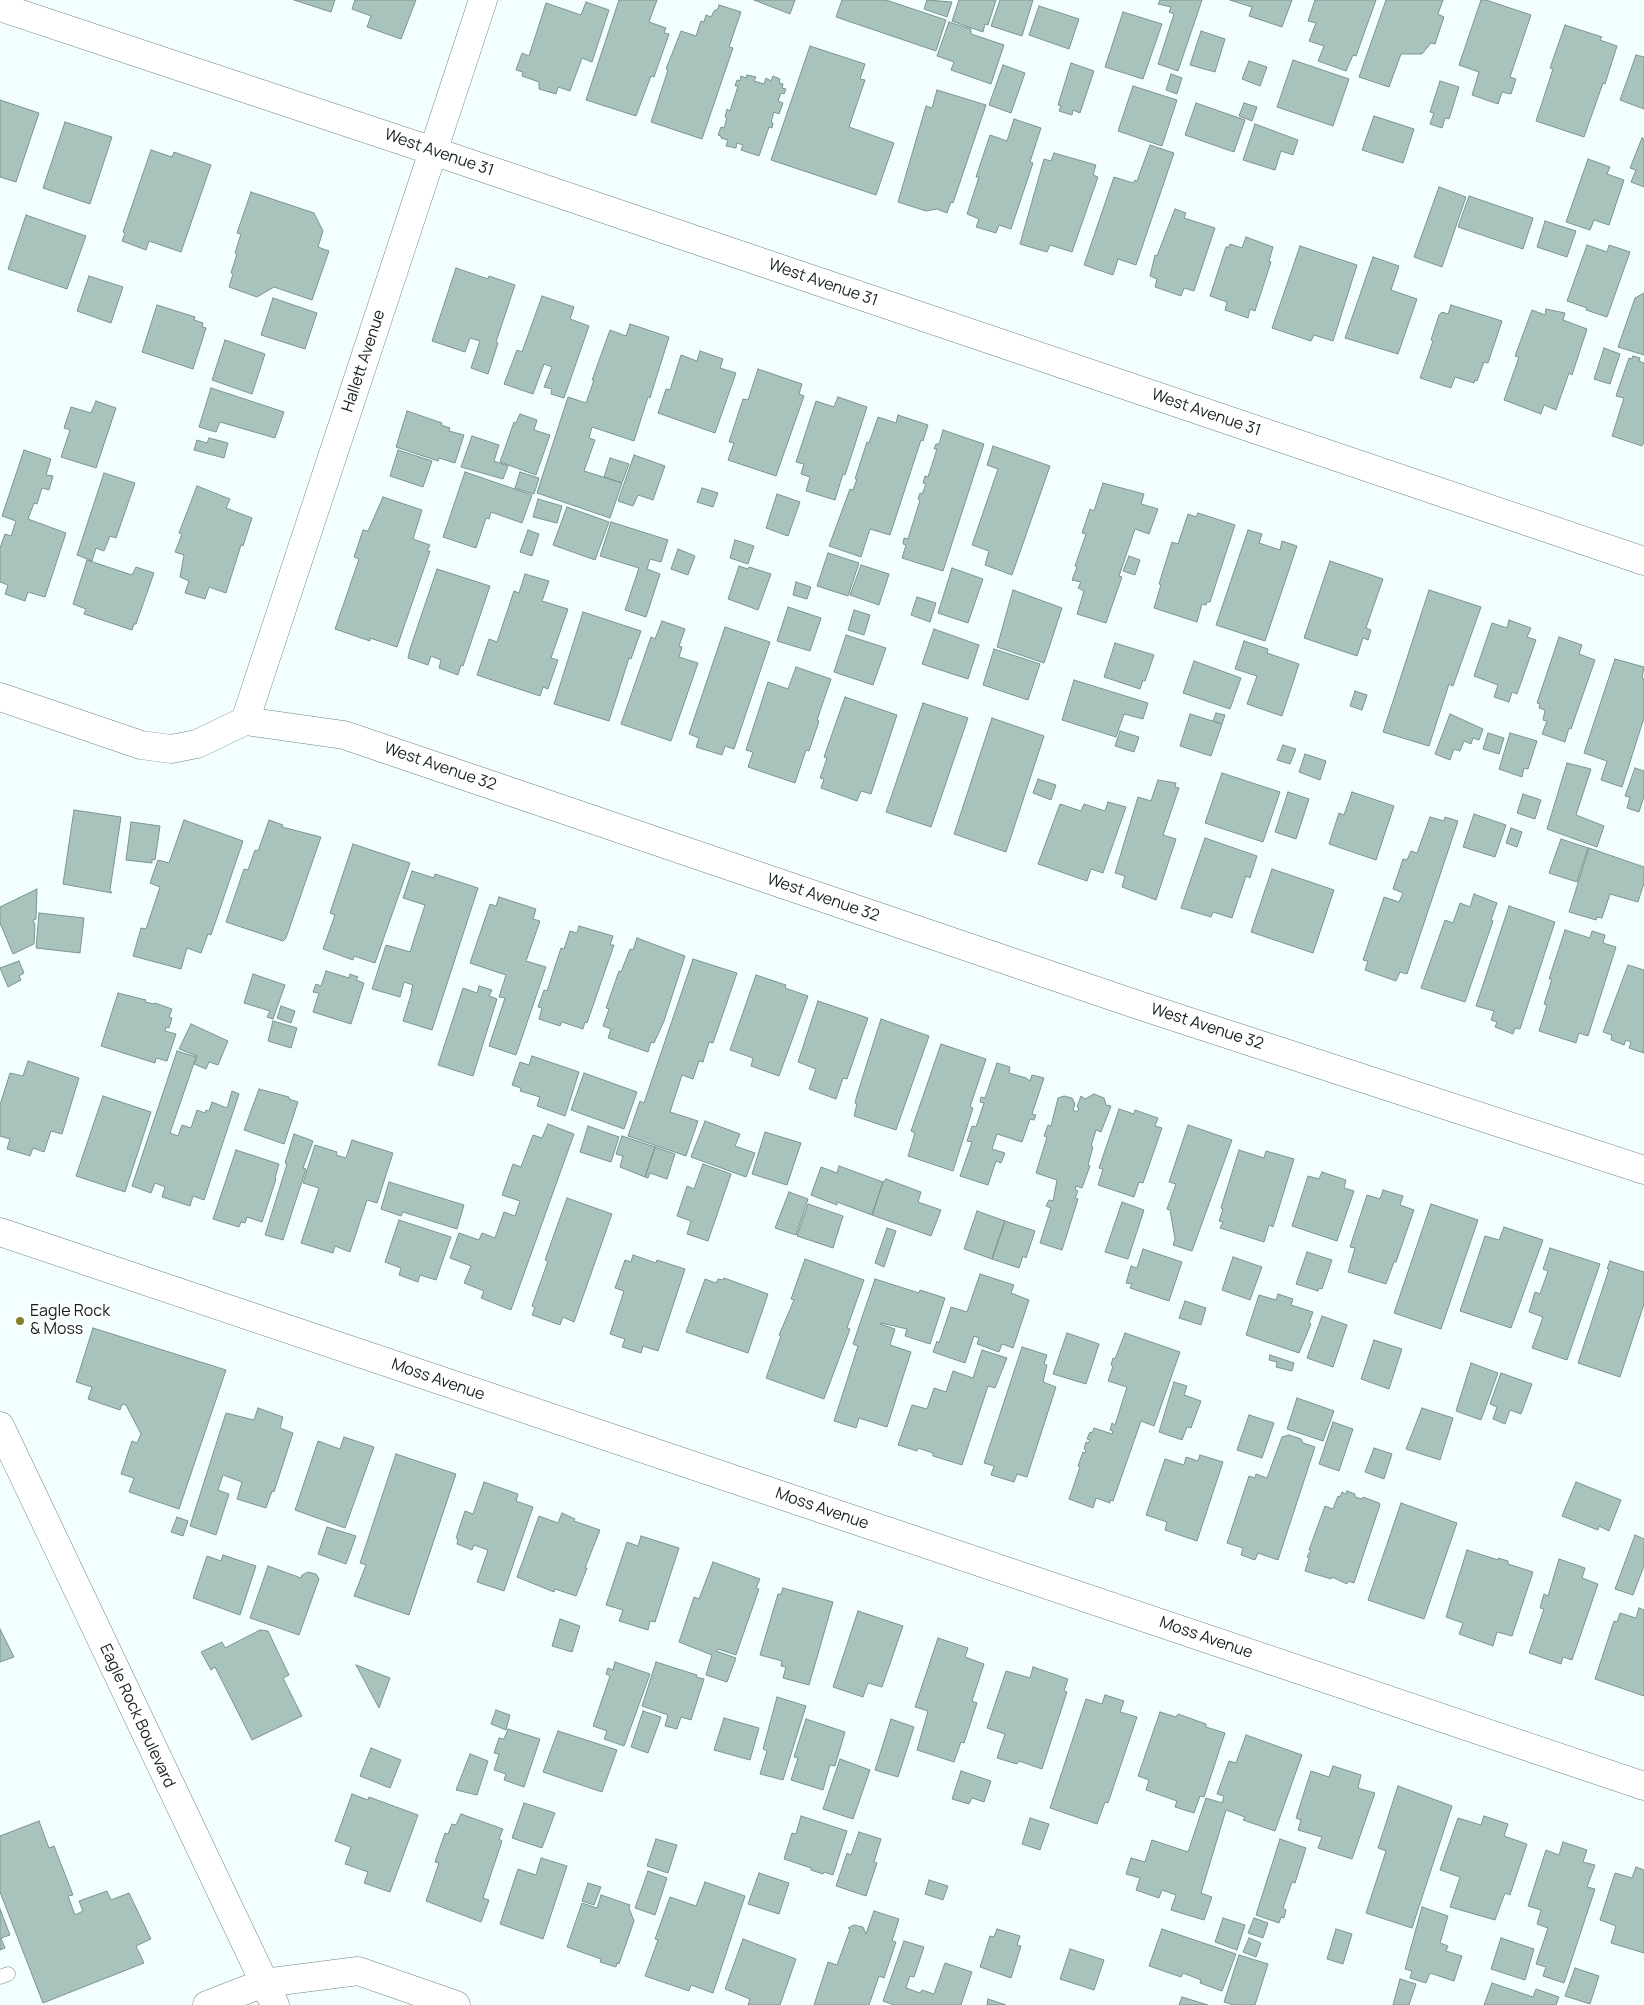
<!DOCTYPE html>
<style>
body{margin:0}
canvas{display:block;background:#f3feff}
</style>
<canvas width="1644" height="2005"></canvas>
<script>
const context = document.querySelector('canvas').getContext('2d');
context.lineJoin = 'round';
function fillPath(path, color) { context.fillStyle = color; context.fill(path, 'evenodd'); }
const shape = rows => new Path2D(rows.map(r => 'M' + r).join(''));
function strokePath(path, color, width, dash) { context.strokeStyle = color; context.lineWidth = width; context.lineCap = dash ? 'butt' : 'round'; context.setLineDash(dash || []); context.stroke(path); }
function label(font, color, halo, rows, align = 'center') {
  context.font = font + ' Manrope,sans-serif'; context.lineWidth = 4.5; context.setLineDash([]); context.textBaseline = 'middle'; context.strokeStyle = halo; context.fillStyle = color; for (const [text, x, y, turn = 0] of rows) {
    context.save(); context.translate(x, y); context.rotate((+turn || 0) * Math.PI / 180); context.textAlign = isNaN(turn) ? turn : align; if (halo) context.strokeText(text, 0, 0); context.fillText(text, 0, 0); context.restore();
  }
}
const building = shape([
 [294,0,335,0,331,12,294,0],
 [355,0,416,0,401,39,367,27,371,16,352,9,355,0],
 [619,0,657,0,649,22,666,28,664,33,669,34,654,77,651,76,636,116,586,100,619,0],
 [754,0,795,0,790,14,754,0],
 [842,0,886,0,946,20,936,51,836,17,842,0],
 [927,0,952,2,947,17,924,9,927,0],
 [959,0,996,0,988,25,985,24,983,32,952,21,959,0],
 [1000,0,1033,0,1022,36,991,26,1000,0],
 [1160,0,1202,0,1178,71,1158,64,1174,14,1169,12,1171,7,1158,4,1160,0],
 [1230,0,1292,0,1282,27,1249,16,1252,7,1230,0],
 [1315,0,1376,0,1356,56,1353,55,1346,71,1318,61,1324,46,1309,41,1316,23,1308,21,1315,0],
 [1386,0,1443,0,1438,14,1444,17,1435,44,1431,43,1422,54,1401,54,1389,87,1359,77,1386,0],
 [1481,0,1486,0,1531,15,1510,77,1516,79,1511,94,1502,92,1498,104,1472,95,1479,72,1459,65,1481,0],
 [586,2,609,10,592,62,582,58,570,91,558,87,556,94,539,89,539,82,522,76,523,72,516,70,522,53,529,56,546,3,581,15,586,2],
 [719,5,741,12,729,47,733,48,702,139,651,122,668,70,666,69,681,31,696,36,701,21,704,22,706,15,711,17,714,11,718,9,719,5],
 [1039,6,1079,19,1069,49,1029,35,1039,6],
 [1123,12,1162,24,1143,79,1105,67,1123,12],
 [949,22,971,29,971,34,1004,45,991,84,951,70,954,62,937,56,949,22],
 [1565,25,1602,37,1600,40,1617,46,1605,84,1603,83,1584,137,1536,121,1553,69,1550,68,1565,25],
 [1201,31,1225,39,1215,72,1190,65,1201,31],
 [810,46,865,64,860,79,865,80,849,127,894,143,876,195,771,160,810,46],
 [1636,55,1644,57,1644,109,1620,100,1636,55],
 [1293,60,1349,79,1333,126,1277,107,1293,60],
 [1249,61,1267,67,1260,86,1242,79,1249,61],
 [1071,63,1094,71,1080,113,1073,110,1072,115,1059,111,1061,106,1058,105,1071,63],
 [1003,65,1025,73,1011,113,989,105,1003,65],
 [1171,74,1182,78,1177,94,1166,90,1171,74],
 [747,75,756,77,754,81,764,84,766,78,771,81,773,76,780,79,779,83,783,84,782,88,786,89,784,94,781,93,778,101,783,103,779,114,774,112,771,122,773,123,772,128,769,127,759,156,741,150,743,145,737,143,736,148,726,146,728,140,721,138,721,136,718,135,721,127,724,128,727,118,725,117,727,109,730,111,738,86,735,86,737,80,740,81,741,76,746,78,747,75],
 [1440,81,1459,87,1449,119,1445,118,1442,128,1430,124,1434,113,1430,112,1440,81],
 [1133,86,1177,100,1162,146,1118,131,1133,86],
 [937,90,986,105,953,203,951,202,947,213,937,209,926,211,898,202,926,106,932,108,937,90],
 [0,100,39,113,16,182,0,177,0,100],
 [1196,103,1245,120,1234,152,1185,135,1196,103],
 [1244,103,1257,107,1252,121,1239,116,1244,103],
 [1374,116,1414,129,1403,163,1362,150,1374,116],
 [1014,119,1041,128,1030,162,1033,163,1011,229,999,225,996,233,976,227,979,219,967,214,979,177,976,177,990,135,1007,141,1014,119],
 [65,122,112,137,90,204,43,188,65,122],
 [1255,124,1298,140,1293,155,1281,151,1275,170,1243,160,1255,124],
 [1642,138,1644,139,1644,187,1631,182,1636,170,1630,168,1642,138],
 [1150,145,1174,153,1136,265,1118,259,1113,275,1084,265,1114,177,1133,183,1135,180,1137,181,1150,145],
 [151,150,172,157,174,152,211,165,181,252,149,241,146,250,122,241,125,233,123,232,151,150],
 [1054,153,1096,165,1093,175,1098,177,1072,252,1050,245,1047,252,1020,244,1044,159,1051,161,1054,153],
 [1588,159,1610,167,1607,174,1624,180,1609,225,1594,220,1590,230,1566,222,1588,159],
 [1439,187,1466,197,1442,267,1414,257,1439,187],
 [251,192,314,213,323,231,318,247,329,251,312,300,274,287,257,297,229,287,233,274,231,273,237,254,235,253,241,234,237,233,251,192],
 [1469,196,1533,218,1523,249,1458,227,1469,196],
 [1175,209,1186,213,1184,218,1215,228,1194,291,1184,288,1181,296,1155,287,1157,279,1150,276,1155,255,1157,256,1175,209],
 [26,215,86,236,67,289,8,269,26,215],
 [1545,221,1576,231,1567,257,1537,247,1545,221],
 [1246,237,1273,247,1269,261,1271,262,1255,311,1250,309,1248,318,1225,310,1227,302,1210,296,1226,247,1229,247,1230,244,1242,248,1246,237],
 [1587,245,1607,252,1609,245,1630,252,1607,317,1586,310,1587,308,1567,301,1587,245],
 [1300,246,1357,265,1333,341,1314,335,1311,341,1272,328,1300,246],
 [1373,257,1399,266,1391,290,1417,299,1398,354,1345,338,1373,257],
 [456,268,488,279,489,276,515,285,496,342,498,343,488,374,471,368,480,341,470,338,465,352,432,341,456,268],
 [89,276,123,287,111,323,77,311,89,276],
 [1644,293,1644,355,1618,347,1635,298,1644,293],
 [542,296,574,307,570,319,589,326,564,398,551,394,552,389,544,387,552,367,544,364,533,394,504,384,517,350,522,352,542,296],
 [273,298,317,313,305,349,261,335,273,298],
 [157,305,195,317,194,320,203,323,202,327,206,328,193,369,142,352,157,305],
 [1451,305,1502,321,1488,363,1484,362,1477,381,1475,380,1474,383,1455,377,1451,388,1420,378,1433,341,1431,340,1439,315,1442,312,1448,314,1451,305],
 [1546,309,1565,313,1563,320,1587,329,1572,375,1569,373,1556,410,1544,405,1541,414,1504,400,1519,357,1515,356,1532,310,1545,315,1546,309],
 [630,324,669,337,650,398,648,397,634,441,592,427,589,438,595,440,584,471,622,483,610,518,537,493,568,397,586,403,594,380,592,380,610,330,626,336,630,324],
 [225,340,265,354,252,394,212,380,225,340],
 [1604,348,1620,354,1610,384,1594,379,1604,348],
 [700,351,723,359,720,368,736,373,715,433,658,413,666,389,670,390,681,355,697,361,700,351],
 [1633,356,1640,358,1639,361,1644,363,1644,442,1642,446,1612,436,1624,398,1616,396,1629,358,1632,359,1633,356],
 [758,369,802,384,799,394,804,396,776,476,728,460,734,443,729,442,743,399,748,400,758,369],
 [211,388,284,412,275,438,220,422,216,432,199,427,211,388],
 [838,397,867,407,845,475,843,474,835,500,806,491,810,477,801,474,804,464,796,462,816,401,834,407,838,397],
 [96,401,116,408,96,468,61,457,70,430,64,428,71,407,91,413,96,401],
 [407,411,442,423,441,425,450,428,449,431,464,435,455,463,439,458,438,461,396,447,407,411],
 [520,414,537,420,534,430,550,435,536,475,500,462,514,422,516,423,520,414],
 [898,415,928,425,923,441,921,440,890,535,870,529,861,557,829,546,850,489,853,490,857,479,855,479,867,442,869,443,878,417,896,423,898,415],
 [943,430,984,444,943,571,902,558,906,545,903,544,904,538,908,539,920,500,918,499,920,493,922,494,926,484,923,483,925,476,928,477,937,449,934,449,936,444,939,444,943,430],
 [472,436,499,445,494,461,508,466,503,479,461,467,472,436],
 [209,438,228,443,224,458,194,450,197,440,207,443,209,438],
 [993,446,1050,466,1012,575,985,565,989,551,972,545,998,469,987,465,993,446],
 [24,450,51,459,46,475,53,476,49,490,42,488,37,504,34,503,28,519,66,533,45,597,28,592,25,601,5,594,8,585,0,582,0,548,5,534,11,536,16,521,2,516,24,450],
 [398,450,432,461,423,487,390,476,398,450],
 [634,455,665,466,653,500,638,495,633,506,618,501,634,455],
 [610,458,629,464,622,483,604,477,610,458],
 [465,472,532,495,522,523,491,512,489,519,486,518,476,548,443,537,465,472],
 [520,472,539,478,534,494,515,488,520,472],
 [104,473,135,483,116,538,110,536,104,551,96,548,92,561,77,555,104,473],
 [1103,483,1144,494,1141,504,1158,509,1149,534,1135,529,1119,576,1122,577,1106,623,1077,614,1084,591,1078,588,1081,582,1072,580,1077,567,1075,566,1086,534,1082,533,1090,509,1094,511,1103,483],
 [197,486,230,499,226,508,252,518,243,546,241,545,226,593,209,587,205,599,185,593,189,581,180,577,184,555,175,552,182,534,179,533,197,486],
 [702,488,718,493,713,507,697,502,702,488],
 [777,494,800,502,788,536,766,528,777,494],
 [383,497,422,510,413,539,430,545,427,551,430,551,397,647,370,638,370,641,335,629,359,559,354,557,363,530,368,531,383,497],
 [538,499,562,506,557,523,533,517,538,499],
 [567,507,609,522,595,560,553,545,567,507],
 [1198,513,1235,525,1210,602,1207,602,1206,605,1202,604,1197,622,1154,608,1161,585,1159,584,1172,542,1178,544,1188,514,1196,517,1198,513],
 [611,522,668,540,661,562,650,559,647,569,660,574,646,617,625,610,639,568,600,556,611,522],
 [528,530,539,534,532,556,520,552,528,530],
 [1248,530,1262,534,1259,543,1280,550,1282,541,1297,546,1265,641,1216,625,1248,530],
 [735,540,754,546,748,564,730,558,735,540],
 [678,549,695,556,688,575,671,569,678,549],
 [828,553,859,563,848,596,817,586,828,553],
 [1129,556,1140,560,1135,575,1123,571,1129,556],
 [87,560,132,575,136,567,154,573,136,624,134,624,132,630,84,614,86,609,73,604,87,560],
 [1330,561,1383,579,1366,628,1371,630,1368,640,1363,638,1357,656,1304,638,1330,561],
 [861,565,889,574,879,605,850,595,861,565],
 [739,566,748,569,749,567,771,574,758,610,728,599,739,566],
 [952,568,983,579,968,623,938,613,952,568],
 [437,569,490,586,463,666,461,665,458,675,439,668,441,660,431,656,428,665,408,658,410,649,437,569],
 [525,574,549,581,542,601,568,609,551,658,558,660,548,689,543,687,540,696,477,675,489,639,497,642,514,591,519,593,525,574],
 [796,582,811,587,807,599,793,595,796,582],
 [1013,590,1062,608,1044,663,997,647,1013,590],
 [1429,590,1481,607,1453,686,1449,684,1429,746,1383,732,1429,590],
 [917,597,936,603,930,622,911,615,917,597],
 [788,607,821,618,810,651,777,641,788,607],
 [854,610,870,615,864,635,848,630,854,610],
 [583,612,641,631,631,659,629,658,609,721,554,704,583,612],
 [1509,620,1531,628,1527,637,1536,640,1517,694,1512,692,1509,702,1494,697,1498,685,1474,676,1492,623,1507,628,1509,620],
 [662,621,685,629,679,646,682,647,679,657,698,663,671,741,621,724,651,637,655,639,662,621],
 [725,627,770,642,734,749,725,746,722,755,696,747,699,738,689,734,725,627],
 [934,629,979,645,968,679,922,664,934,629],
 [846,635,886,648,873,685,834,672,846,635],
 [1559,637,1582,645,1579,654,1595,660,1571,729,1569,728,1565,742,1542,734,1547,721,1543,720,1545,710,1539,708,1540,704,1537,703,1559,637],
 [1244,641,1268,649,1267,653,1299,664,1282,716,1247,704,1257,676,1235,669,1244,641],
 [1115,643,1154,655,1145,681,1143,680,1140,689,1104,677,1115,643],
 [994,649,1040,664,1028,700,983,685,994,649],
 [1615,659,1644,667,1642,678,1644,679,1644,718,1622,787,1601,780,1607,761,1584,753,1615,659],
 [1194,661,1241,678,1230,709,1183,693,1194,661],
 [796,667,831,679,817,720,819,721,809,751,806,750,795,783,748,767,753,752,746,750,768,682,788,689,796,667],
 [1074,680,1148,703,1143,719,1124,714,1116,737,1062,720,1074,680],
 [1355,691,1367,695,1362,710,1350,706,1355,691],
 [845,697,897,715,871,794,861,791,857,801,821,788,824,779,820,778,827,758,824,757,845,697],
 [923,703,968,718,931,827,886,812,923,703],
 [1216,713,1225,715,1222,724,1213,721,1216,713],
 [1190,714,1222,724,1211,756,1180,746,1190,714],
 [1450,714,1483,729,1479,740,1473,738,1471,744,1464,741,1460,751,1454,749,1450,760,1435,754,1450,714],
 [992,718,1044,736,1006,852,954,834,992,718],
 [1120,731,1139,737,1134,752,1115,746,1120,731],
 [1488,733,1504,738,1499,754,1483,749,1488,733],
 [1510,733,1537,741,1528,769,1524,768,1522,777,1499,769,1510,733],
 [1283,745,1296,749,1290,764,1277,760,1283,745],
 [1305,754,1326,761,1320,780,1299,772,1305,754],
 [1567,763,1591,769,1576,815,1604,826,1597,847,1547,829,1567,763],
 [1635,768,1644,771,1644,796,1639,812,1627,808,1630,797,1625,796,1635,768],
 [1222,773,1280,792,1263,842,1205,823,1222,773],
 [1038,779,1056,785,1051,800,1033,793,1038,779],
 [1158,780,1176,783,1175,787,1179,788,1163,835,1176,839,1156,900,1122,887,1125,876,1115,873,1138,797,1151,801,1158,780],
 [1288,792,1309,799,1296,839,1275,832,1288,792],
 [1352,792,1394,806,1376,860,1329,844,1339,813,1344,815,1352,792],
 [1523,794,1541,800,1535,819,1517,813,1523,794],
 [1108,802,1126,807,1103,873,1091,869,1087,881,1038,864,1060,804,1081,811,1084,804,1105,811,1108,802],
 [74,810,121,817,110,890,112,893,63,884,74,810],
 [1474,814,1506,825,1495,857,1463,847,1474,814],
 [1430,817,1444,821,1445,817,1458,821,1407,974,1400,972,1396,981,1365,970,1368,961,1363,960,1384,897,1399,902,1403,893,1393,889,1403,859,1407,860,1411,851,1417,853,1430,817],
 [184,820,243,841,211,935,208,934,201,953,187,948,181,969,133,956,141,928,146,929,160,887,150,883,158,860,169,863,184,820],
 [269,820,283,825,282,827,321,837,286,938,283,941,226,922,244,869,248,870,255,850,258,851,269,820],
 [131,822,160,826,155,860,152,859,152,863,126,860,131,822],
 [1511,828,1522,832,1517,847,1506,843,1511,828],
 [1205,838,1257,856,1250,878,1246,876,1232,918,1213,912,1211,917,1181,908,1205,838],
 [1561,839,1588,848,1577,882,1549,873,1561,839],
 [353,844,410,863,375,963,354,956,353,960,323,949,335,915,330,913,353,844],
 [1589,848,1644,867,1644,883,1638,902,1610,894,1602,918,1597,917,1596,920,1569,912,1589,848],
 [1272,869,1334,890,1313,953,1251,932,1272,869],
 [412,871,434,878,435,874,478,888,432,1030,403,1021,412,991,411,991,413,985,404,982,400,997,372,989,386,945,410,952,425,905,403,898,412,871],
 [37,889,36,919,33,920,35,925,34,944,13,954,0,923,0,907,37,889],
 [1474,894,1497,903,1491,920,1493,921,1465,1002,1421,988,1445,920,1453,923,1460,903,1470,907,1474,894],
 [499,897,536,909,533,919,540,921,526,961,546,967,516,1055,489,1046,505,998,499,997,506,975,470,963,490,904,496,906,499,897],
 [1509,906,1555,922,1520,1029,1515,1028,1513,1034,1495,1027,1497,1022,1491,1020,1494,1011,1476,1006,1509,906],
 [39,913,84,918,80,953,36,948,39,913],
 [579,926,613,936,610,945,614,945,587,1023,585,1022,583,1029,562,1022,560,1026,539,1019,542,1008,538,1007,544,990,547,991,561,948,564,949,570,931,577,933,579,926],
 [1565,930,1590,938,1592,931,1605,935,1603,943,1616,947,1588,1036,1579,1033,1576,1043,1539,1031,1547,1005,1544,1004,1552,979,1549,979,1565,930],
 [637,938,685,956,664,1021,654,1043,651,1042,648,1052,608,1038,611,1029,603,1026,609,1009,606,1008,619,971,621,972,630,949,633,950,637,938],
 [693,959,737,973,713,1043,709,1042,703,1062,699,1061,693,1079,682,1075,670,1112,698,1121,686,1156,628,1136,640,1101,644,1103,693,959],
 [19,961,24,973,19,976,21,980,8,987,0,968,19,961],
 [1628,965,1644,970,1644,1053,1629,1048,1631,1042,1626,1040,1624,1045,1611,1040,1612,1035,1603,1032,1628,965],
 [326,971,349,978,350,974,358,977,356,980,364,983,351,1024,313,1012,319,993,313,992,316,984,321,986,326,971],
 [253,974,285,985,273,1019,267,1017,270,1011,244,1003,253,974],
 [756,975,786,985,785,988,808,996,779,1076,751,1066,753,1058,730,1050,756,975],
 [479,986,492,990,489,996,497,999,473,1076,438,1065,463,988,477,993,479,986],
 [118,993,146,1000,145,1002,154,1004,155,1003,172,1009,169,1017,172,1018,169,1028,166,1027,165,1031,176,1034,167,1061,156,1058,155,1063,101,1046,118,993],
 [818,1001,868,1018,847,1079,843,1078,836,1099,809,1089,816,1069,798,1062,818,1001],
 [281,1006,295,1011,291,1023,277,1018,281,1006],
 [881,1019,929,1036,896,1130,854,1116,857,1104,855,1103,857,1095,881,1019],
 [273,1021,297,1028,291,1048,268,1041,273,1021],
 [191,1024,228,1041,218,1065,209,1062,206,1069,194,1064,197,1056,179,1049,191,1024],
 [941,1044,986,1059,970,1107,973,1108,953,1171,908,1156,915,1133,911,1131,941,1044],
 [177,1051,196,1057,170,1133,178,1136,182,1125,191,1128,197,1110,205,1113,206,1110,209,1111,212,1102,227,1108,232,1091,239,1094,204,1200,193,1196,190,1206,162,1197,165,1187,155,1183,151,1193,132,1186,177,1051],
 [532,1056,579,1072,565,1116,537,1106,540,1097,520,1091,521,1088,512,1085,520,1062,529,1065,532,1056],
 [28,1061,79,1078,62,1134,51,1131,44,1152,33,1148,30,1156,7,1149,10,1139,0,1136,0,1105,10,1073,23,1076,28,1061],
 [997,1063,1010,1067,1009,1073,1026,1078,1030,1081,1032,1075,1044,1078,1032,1114,1036,1115,1034,1120,1030,1119,1022,1142,997,1134,992,1149,1005,1153,1001,1163,996,1161,988,1185,960,1176,972,1142,967,1141,972,1126,976,1127,984,1103,980,1102,981,1097,985,1098,997,1063],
 [584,1073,637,1092,624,1129,571,1110,584,1073],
 [259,1089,289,1097,289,1099,298,1102,284,1144,244,1130,259,1089],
 [1094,1094,1104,1098,1106,1105,1111,1106,1101,1132,1096,1130,1091,1146,1093,1147,1088,1165,1090,1166,1082,1188,1076,1186,1075,1189,1078,1191,1075,1198,1078,1199,1062,1250,1040,1243,1051,1208,1046,1206,1049,1200,1053,1201,1057,1180,1036,1173,1047,1137,1044,1136,1048,1125,1051,1126,1058,1098,1064,1096,1072,1098,1075,1104,1073,1110,1077,1112,1079,1108,1077,1107,1081,1096,1085,1099,1094,1094],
 [103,1096,151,1112,125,1192,76,1176,103,1096],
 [1119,1109,1134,1114,1135,1110,1158,1118,1155,1126,1162,1128,1143,1183,1139,1182,1134,1197,1098,1185,1103,1169,1099,1168,1119,1109],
 [705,1121,740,1134,735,1146,755,1153,746,1177,691,1157,705,1121],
 [548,1124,574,1134,511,1310,481,1298,484,1291,464,1283,471,1266,450,1258,459,1233,479,1240,482,1233,495,1238,504,1212,515,1216,520,1201,502,1195,513,1164,521,1167,533,1135,542,1138,548,1124],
 [1188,1125,1232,1140,1192,1251,1173,1245,1175,1239,1170,1210,1167,1209,1176,1184,1169,1182,1188,1125],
 [588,1126,619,1137,611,1162,580,1152,588,1126],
 [765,1132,801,1143,787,1185,752,1174,765,1132],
 [294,1134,313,1141,303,1168,306,1169,283,1240,265,1235,287,1164,285,1163,294,1134],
 [622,1136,655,1147,645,1177,620,1167,623,1156,616,1154,622,1136],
 [352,1140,393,1153,377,1203,367,1200,350,1252,335,1246,333,1253,301,1243,319,1188,303,1183,315,1145,337,1152,336,1155,346,1158,352,1140],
 [655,1147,675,1154,667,1179,650,1173,648,1178,645,1177,655,1147],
 [236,1150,279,1164,275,1178,276,1179,262,1222,247,1217,245,1223,241,1222,239,1227,213,1219,236,1150],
 [1239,1150,1264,1158,1266,1151,1294,1159,1273,1227,1269,1225,1264,1242,1220,1228,1223,1222,1219,1221,1223,1209,1221,1208,1239,1150],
 [703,1164,731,1174,708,1241,687,1234,691,1221,677,1216,687,1186,694,1189,703,1164],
 [839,1166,883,1182,872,1215,837,1202,837,1205,811,1195,821,1167,837,1173,839,1166],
 [1322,1172,1346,1180,1344,1188,1354,1191,1337,1241,1292,1226,1308,1176,1319,1179,1322,1172],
 [886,1179,921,1192,918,1202,941,1210,931,1236,872,1215,883,1182,886,1179],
 [389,1182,464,1205,457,1229,403,1212,401,1216,381,1209,389,1182],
 [1383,1190,1403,1196,1400,1205,1414,1210,1396,1262,1394,1262,1386,1284,1348,1272,1355,1248,1350,1247,1367,1195,1380,1199,1383,1190],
 [789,1192,808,1199,796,1235,775,1228,789,1192],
 [567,1198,612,1214,574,1322,563,1317,560,1325,532,1315,535,1308,532,1306,548,1261,545,1260,567,1198],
 [1122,1202,1144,1210,1128,1259,1105,1252,1122,1202],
 [808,1204,843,1216,833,1248,797,1236,808,1204],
 [1431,1204,1478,1220,1441,1329,1394,1313,1431,1204],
 [977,1211,1005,1221,992,1259,964,1249,977,1211],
 [399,1220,451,1237,436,1280,420,1275,418,1282,399,1275,401,1268,385,1262,399,1220],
 [1005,1221,1035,1231,1026,1258,1023,1256,1019,1268,992,1259,1005,1221],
 [1504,1227,1543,1240,1511,1328,1460,1311,1485,1236,1499,1240,1504,1227],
 [887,1228,896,1231,884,1267,875,1263,887,1228],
 [1550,1248,1600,1264,1567,1360,1532,1348,1543,1317,1529,1312,1535,1292,1540,1294,1548,1271,1543,1269,1550,1248],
 [1143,1249,1182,1262,1169,1301,1130,1288,1132,1284,1126,1283,1131,1266,1137,1268,1143,1249],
 [1307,1252,1332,1260,1322,1289,1319,1288,1318,1291,1296,1284,1307,1252],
 [633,1255,656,1263,657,1260,685,1269,658,1351,643,1346,641,1353,622,1347,625,1339,610,1334,624,1291,615,1288,625,1260,631,1262,633,1255],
 [1233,1257,1262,1267,1250,1300,1222,1290,1233,1257],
 [805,1259,864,1280,847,1328,850,1329,824,1399,766,1378,781,1336,779,1335,794,1300,791,1299,805,1259],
 [1610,1261,1644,1272,1644,1304,1620,1377,1578,1363,1609,1269,1607,1269,1610,1261],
 [980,1274,1014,1285,1011,1293,1029,1300,1013,1348,1002,1344,999,1352,977,1344,979,1338,974,1336,965,1363,933,1352,937,1341,939,1343,951,1307,967,1312,980,1274],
 [724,1278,768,1294,748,1353,686,1332,705,1279,716,1283,718,1279,724,1280,724,1278],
 [875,1279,919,1293,920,1290,945,1298,930,1344,905,1336,907,1329,881,1323,880,1324,895,1329,890,1345,911,1352,887,1427,859,1418,856,1428,834,1421,858,1346,853,1344,875,1279],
 [1278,1294,1293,1299,1291,1305,1313,1312,1309,1323,1311,1324,1299,1353,1246,1335,1259,1295,1276,1300,1278,1294],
 [1185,1301,1206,1308,1201,1325,1179,1318,1185,1301],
 [1322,1316,1347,1325,1333,1367,1307,1358,1322,1316],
 [93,1328,226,1370,179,1509,129,1492,134,1478,121,1474,132,1441,137,1443,141,1434,126,1405,122,1404,120,1410,88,1399,92,1387,76,1382,93,1328],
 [1067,1333,1099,1344,1086,1384,1053,1374,1067,1333],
 [1125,1333,1180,1352,1154,1426,1141,1421,1113,1501,1110,1500,1110,1503,1096,1498,1093,1508,1069,1499,1080,1467,1078,1466,1083,1452,1085,1453,1086,1450,1084,1449,1086,1442,1088,1443,1090,1440,1087,1439,1090,1432,1092,1433,1094,1428,1112,1434,1113,1431,1110,1430,1112,1423,1115,1425,1127,1387,1108,1381,1113,1366,1111,1365,1113,1358,1115,1359,1125,1333],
 [1374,1340,1402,1349,1389,1389,1361,1379,1374,1340],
 [1022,1347,1047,1355,1044,1364,1047,1365,1043,1382,1056,1387,1027,1477,1017,1474,1014,1482,991,1475,994,1466,984,1463,1022,1347],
 [982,1350,1007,1358,995,1388,988,1386,962,1465,933,1456,933,1453,918,1448,917,1451,898,1445,912,1405,927,1409,934,1388,946,1392,953,1371,973,1378,982,1350],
 [1270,1355,1294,1363,1292,1371,1276,1367,1277,1362,1269,1360,1270,1355],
 [1471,1363,1498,1373,1481,1420,1456,1411,1471,1363],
 [1501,1373,1532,1384,1521,1414,1510,1410,1505,1424,1493,1419,1497,1407,1490,1404,1501,1373],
 [1174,1382,1187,1386,1184,1395,1201,1401,1191,1428,1187,1427,1182,1440,1159,1432,1174,1382],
 [1297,1398,1334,1411,1323,1441,1287,1429,1297,1398],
 [258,1408,283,1417,280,1428,293,1433,274,1492,272,1491,266,1508,237,1499,242,1482,223,1475,218,1490,229,1494,216,1535,190,1526,226,1413,254,1420,258,1408],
 [1422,1408,1453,1418,1440,1460,1406,1449,1422,1408],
 [1249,1415,1274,1423,1262,1458,1237,1450,1249,1415],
 [1333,1422,1353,1429,1339,1471,1319,1464,1333,1422],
 [1289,1435,1301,1439,1303,1443,1315,1447,1278,1560,1258,1553,1255,1560,1241,1555,1243,1548,1227,1543,1249,1476,1255,1478,1256,1474,1267,1478,1282,1437,1289,1435],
 [344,1437,374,1447,345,1528,295,1510,318,1441,340,1449,344,1437],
 [1374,1448,1392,1454,1384,1479,1365,1472,1374,1448],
 [396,1454,456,1474,409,1615,354,1596,366,1565,360,1563,396,1454],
 [1200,1455,1223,1462,1197,1541,1165,1530,1167,1522,1146,1515,1165,1459,1184,1465,1186,1457,1198,1461,1200,1455],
 [484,1482,518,1494,516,1501,533,1507,504,1591,477,1582,488,1550,474,1545,472,1550,457,1544,458,1539,456,1538,465,1511,473,1514,484,1482],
 [1576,1482,1621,1500,1609,1531,1599,1526,1598,1530,1562,1516,1576,1482],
 [1347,1491,1355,1494,1355,1497,1362,1499,1363,1497,1379,1503,1380,1505,1354,1583,1348,1581,1347,1584,1332,1577,1331,1579,1305,1571,1309,1558,1307,1557,1309,1553,1310,1553,1311,1551,1309,1550,1325,1506,1333,1509,1338,1496,1340,1497,1342,1492,1346,1494,1347,1491],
 [1401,1503,1457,1523,1424,1619,1368,1600,1401,1503],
 [562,1513,575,1519,574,1521,600,1530,585,1568,587,1568,576,1596,555,1589,554,1592,517,1577,539,1516,558,1523,562,1513],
 [177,1517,188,1521,183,1536,171,1532,177,1517],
 [327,1527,356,1536,346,1564,318,1554,327,1527],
 [1635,1535,1644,1539,1644,1566,1633,1595,1615,1589,1635,1535],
 [641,1536,679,1548,655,1622,650,1621,648,1630,619,1621,623,1610,606,1605,627,1542,638,1546,641,1536],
 [1467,1550,1498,1560,1498,1558,1508,1561,1508,1564,1533,1572,1512,1636,1497,1632,1493,1646,1459,1634,1463,1623,1446,1617,1467,1550],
 [223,1555,256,1566,240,1615,193,1598,207,1556,221,1561,223,1555],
 [1559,1559,1585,1568,1582,1578,1598,1584,1572,1660,1563,1657,1561,1664,1529,1653,1544,1609,1540,1608,1544,1594,1548,1596,1559,1559],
 [713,1562,760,1579,756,1588,759,1589,736,1655,718,1649,716,1651,736,1658,727,1682,706,1675,712,1655,679,1642,694,1597,699,1599,713,1562],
 [268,1566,301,1578,302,1575,308,1572,316,1574,319,1579,299,1635,250,1618,268,1566],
 [783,1588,833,1602,809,1685,783,1678,786,1667,781,1666,782,1661,760,1655,778,1594,781,1594,783,1588],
 [1639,1608,1644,1610,1644,1696,1595,1679,1614,1621,1617,1622,1620,1613,1636,1618,1639,1608],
 [858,1611,903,1626,882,1687,868,1683,863,1697,833,1687,858,1611],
 [560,1619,580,1626,572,1652,552,1646,560,1619],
 [0,1629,14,1657,0,1662,0,1629],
 [260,1630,268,1631,289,1675,283,1678,302,1716,252,1740,215,1667,211,1670,201,1652,222,1642,225,1648,260,1630],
 [938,1638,968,1648,965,1657,984,1664,972,1701,977,1703,964,1743,961,1742,954,1762,917,1750,928,1711,915,1707,938,1638],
 [615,1662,650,1674,624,1746,604,1739,607,1731,593,1726,610,1676,606,1674,608,1668,613,1670,615,1662],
 [656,1662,697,1675,696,1677,704,1679,691,1720,681,1717,677,1729,665,1726,668,1715,642,1706,656,1662],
 [356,1665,390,1678,379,1708,356,1665],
 [1033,1667,1068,1679,1064,1691,1067,1692,1042,1769,1019,1761,1017,1764,997,1758,1005,1734,987,1728,1006,1671,1030,1678,1033,1667],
 [1105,1695,1124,1701,1120,1712,1137,1717,1108,1803,1105,1802,1097,1824,1050,1808,1086,1699,1102,1704,1105,1695],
 [777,1697,806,1706,783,1780,760,1774,767,1751,763,1749,777,1697],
 [496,1710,510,1715,506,1730,491,1724,496,1710],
 [643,1711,661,1717,648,1753,631,1747,643,1711],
 [1160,1712,1176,1717,1178,1714,1206,1724,1206,1727,1225,1733,1204,1797,1200,1796,1194,1813,1175,1807,1177,1801,1146,1790,1149,1780,1138,1776,1160,1712],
 [724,1718,759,1728,750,1760,714,1750,724,1718],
 [806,1719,845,1732,835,1766,830,1765,823,1790,791,1780,798,1758,794,1757,806,1719],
 [891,1719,914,1727,898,1777,875,1770,891,1719],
 [508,1729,540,1739,524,1787,504,1780,506,1774,494,1770,499,1754,494,1753,499,1738,504,1739,508,1729],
 [558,1731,617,1750,602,1792,543,1772,558,1731],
 [1246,1735,1302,1755,1275,1831,1243,1820,1245,1817,1226,1810,1201,1893,1212,1897,1204,1920,1171,1910,1176,1895,1162,1890,1159,1898,1136,1890,1140,1878,1126,1874,1131,1858,1145,1862,1152,1840,1188,1852,1206,1798,1222,1803,1224,1796,1217,1794,1229,1761,1236,1763,1246,1735],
 [371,1748,401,1760,390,1788,360,1776,371,1748],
 [470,1754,488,1761,477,1795,456,1790,470,1754],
 [840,1759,870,1770,853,1819,823,1809,840,1759],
 [1333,1766,1361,1775,1358,1788,1375,1793,1352,1859,1318,1848,1322,1837,1298,1830,1301,1820,1296,1818,1311,1771,1329,1777,1333,1766],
 [961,1771,991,1781,984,1802,972,1798,969,1804,952,1799,961,1771],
 [1398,1786,1452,1806,1412,1928,1366,1913,1386,1851,1378,1848,1398,1786],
 [352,1794,368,1800,369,1797,418,1815,390,1892,364,1883,368,1872,345,1864,351,1847,335,1841,352,1794],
 [524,1803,555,1813,542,1848,512,1838,524,1803],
 [461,1814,503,1829,499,1839,502,1841,483,1898,489,1900,481,1922,426,1901,439,1863,435,1862,445,1833,448,1834,452,1824,456,1825,461,1814],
 [801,1816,847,1831,833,1875,824,1872,823,1874,811,1870,811,1868,784,1859,792,1833,796,1834,801,1816],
 [1484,1816,1508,1824,1504,1836,1527,1844,1510,1895,1505,1893,1495,1920,1450,1907,1460,1877,1440,1870,1458,1818,1481,1825,1484,1816],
 [1030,1818,1049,1824,1040,1850,1022,1844,1030,1818],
 [39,1821,49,1848,54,1846,73,1895,68,1896,75,1915,83,1911,79,1901,107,1891,111,1900,129,1893,151,1939,136,1946,144,1963,43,2003,0,1892,0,1836,39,1821],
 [859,1832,881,1839,874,1862,877,1863,866,1896,836,1886,847,1853,851,1855,859,1832],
 [656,1839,677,1845,668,1873,647,1866,656,1839],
 [1280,1839,1306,1848,1295,1883,1292,1882,1283,1908,1286,1910,1284,1918,1281,1917,1279,1923,1256,1915,1280,1839],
 [1563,1842,1587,1850,1583,1862,1595,1865,1587,1887,1595,1889,1564,1983,1543,1976,1546,1967,1536,1964,1548,1928,1537,1924,1541,1910,1528,1906,1546,1850,1559,1855,1563,1842],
 [541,1858,567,1866,543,1939,500,1924,518,1869,536,1875,541,1858],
 [1636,1867,1644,1870,1644,1953,1611,1943,1616,1926,1600,1920,1615,1873,1632,1878,1636,1867],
 [648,1871,667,1878,655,1915,635,1908,648,1871],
 [759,1873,789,1883,779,1914,748,1904,759,1873],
 [929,1880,948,1886,943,1900,925,1894,929,1880],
 [705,1882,745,1896,713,1993,691,1985,689,1991,645,1976,658,1940,655,1939,670,1897,696,1906,705,1882],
 [588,1883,601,1887,594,1905,582,1901,588,1883],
 [601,1895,630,1905,629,1908,634,1921,619,1964,617,1963,616,1967,600,1962,601,1959,567,1947,582,1903,597,1908,601,1895],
 [1422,1907,1448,1916,1440,1943,1448,1946,1446,1951,1462,1956,1454,1981,1430,1973,1426,1983,1410,1978,1412,1971,1405,1969,1422,1907],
 [0,1909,10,1935,1,1938,5,1948,0,1950,0,1909],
 [874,1911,899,1919,892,1941,896,1942,884,1978,879,1976,869,2005,814,2005,828,1962,837,1965,850,1929,848,1928,854,1925,863,1927,866,1934,874,1911],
 [1223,1918,1245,1925,1237,1950,1215,1942,1223,1918],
 [1254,1918,1268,1923,1263,1938,1248,1933,1254,1918],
 [997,1929,1020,1936,1017,1945,1021,1946,1011,1978,980,1967,990,1936,994,1937,997,1929],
 [1162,1929,1236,1954,1222,1991,1200,1983,1201,1980,1183,1973,1181,1977,1149,1966,1162,1929],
 [1336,1929,1352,1934,1343,1964,1327,1959,1336,1929],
 [1249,1938,1261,1943,1256,1957,1243,1952,1249,1938],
 [1501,1938,1534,1949,1525,1980,1491,1969,1501,1938],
 [743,1939,796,1959,780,2005,748,2005,750,1999,725,1989,743,1939],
 [904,1941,924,1947,914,1977,910,1976,906,1988,920,1993,922,1990,934,1994,945,1963,972,1972,961,2005,894,2005,883,2001,904,1941],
 [1070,1949,1104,1960,1094,1990,1060,1979,1070,1949],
 [1239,1955,1268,1964,1255,2005,1234,2005,1224,2002,1239,1955],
 [1575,1968,1599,1976,1590,2004,1565,1996,1575,1968],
 [1400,1979,1416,1984,1409,2005,1393,2005,1400,1979],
 [1492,1983,1533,1997,1536,1989,1559,1997,1556,2005,1484,2005,1492,1983],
 [1182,1997,1208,2005,1179,2005,1182,1997],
 [988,1999,1006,2005,987,2005,988,1999]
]);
const lane = shape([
 [0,1977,8,1974]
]);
const street = shape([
 [0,7,433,151,1644,561],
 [0,697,141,745,171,749,197,744,245,721,344,735,1141,1006,1644,1170],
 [245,721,483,0],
 [0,1232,1644,1786]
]);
const secondary = shape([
 [0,1426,275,2005],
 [207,2005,264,1983,358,1971,456,2005]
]);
const markers = [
 [20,1321,5,"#888027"]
];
const streetNames = [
 ["West Avenue 31",439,153,19],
 ["West Avenue 31",823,283,19],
 ["Hallett Avenue",364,361,-72],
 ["West Avenue 31",1206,413,19],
 ["West Avenue 32",440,767,19],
 ["West Avenue 32",823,898,19],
 ["West Avenue 32",1207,1027,18],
 ["Moss Avenue",438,1380,19],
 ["Moss Avenue",822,1509,19],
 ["Moss Avenue",1206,1638,19],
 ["Eagle Rock Boulevard",137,1716,65]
];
const poiNames = [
 ["Eagle Rock",30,1312],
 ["& Moss",30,1330]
];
fillPath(building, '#a8c2bc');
strokePath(building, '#7d9590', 1);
strokePath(lane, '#6c8586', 15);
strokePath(street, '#6c8586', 29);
strokePath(secondary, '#6c8586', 29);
strokePath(lane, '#fff', 14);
strokePath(street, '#fff', 28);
strokePath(secondary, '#fff', 28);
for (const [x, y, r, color] of markers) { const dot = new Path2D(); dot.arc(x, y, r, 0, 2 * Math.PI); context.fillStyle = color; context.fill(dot); strokePath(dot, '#fff', 2); }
label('16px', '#162021', '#fff', streetNames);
label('16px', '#162021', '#fff', poiNames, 'left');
</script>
